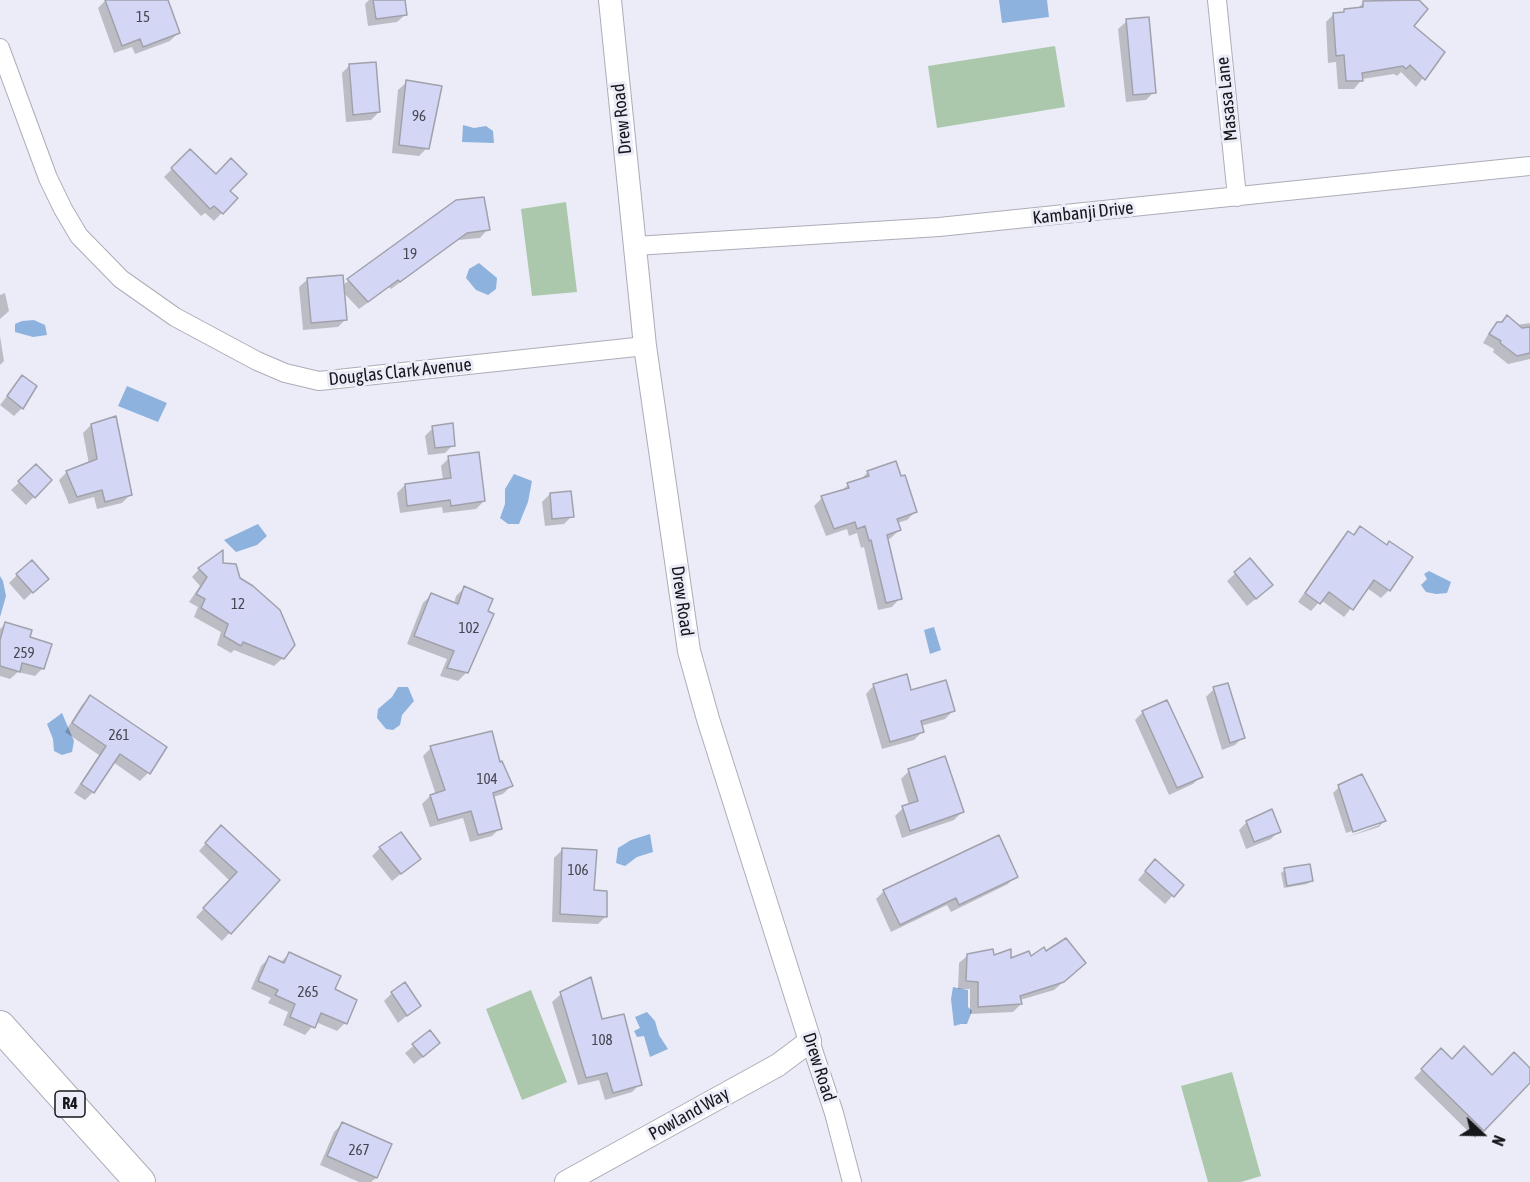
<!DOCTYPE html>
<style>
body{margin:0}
#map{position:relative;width:1530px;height:1182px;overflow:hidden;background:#ebecf7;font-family:"Asap Condensed",sans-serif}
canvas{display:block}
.north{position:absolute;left:1452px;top:1104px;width:60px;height:60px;-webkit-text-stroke:4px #ebecf7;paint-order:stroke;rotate:112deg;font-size:16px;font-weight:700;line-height:24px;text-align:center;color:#16171a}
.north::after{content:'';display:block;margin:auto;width:21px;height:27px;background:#16171a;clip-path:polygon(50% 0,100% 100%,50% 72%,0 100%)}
</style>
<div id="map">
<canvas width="1530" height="1182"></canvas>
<div class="north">N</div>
</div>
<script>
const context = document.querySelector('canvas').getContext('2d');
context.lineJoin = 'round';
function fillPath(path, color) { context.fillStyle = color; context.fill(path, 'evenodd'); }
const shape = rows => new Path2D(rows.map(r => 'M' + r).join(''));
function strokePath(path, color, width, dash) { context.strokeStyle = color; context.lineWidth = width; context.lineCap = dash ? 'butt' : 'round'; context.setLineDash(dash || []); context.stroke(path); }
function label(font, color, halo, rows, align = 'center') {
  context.font = font + ' "Asap Condensed",sans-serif'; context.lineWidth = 6; context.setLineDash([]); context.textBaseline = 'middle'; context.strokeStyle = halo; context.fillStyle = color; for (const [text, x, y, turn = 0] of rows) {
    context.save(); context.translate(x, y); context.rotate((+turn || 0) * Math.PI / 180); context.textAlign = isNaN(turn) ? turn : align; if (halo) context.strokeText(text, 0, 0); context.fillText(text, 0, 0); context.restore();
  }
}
const green = shape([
 [1055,46,1065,107,937,128,928,66],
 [566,202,577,292,532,296,521,209],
 [531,990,567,1082,522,1100,486,1009],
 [1232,1072,1261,1176,1241,1182,1208,1182,1181,1086]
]);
const water = shape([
 [999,0,1047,0,1049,17,1002,23],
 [463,125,474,128,486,126,493,131,494,143,462,142],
 [479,263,497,278,496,289,488,295,476,290,466,278,469,269],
 [34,320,45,325,47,335,33,337,15,332,15,324,22,321],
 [127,386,167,403,158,422,118,406],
 [514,474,532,481,528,502,519,524,508,524,500,518,505,504,505,489],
 [258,524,267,536,257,545,236,552,224,540],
 [1429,571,1451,582,1447,593,1436,594,1426,592,1421,585,1427,579,1424,574],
 [0,576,3,581,6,596,0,617],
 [934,627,941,650,930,654,924,630],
 [398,687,408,687,414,701,402,715,400,725,393,730,386,729,377,718,378,709,392,697],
 [62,713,74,741,72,752,62,755,54,751,53,739,47,724],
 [650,834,653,852,637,857,625,866,616,863,618,848,631,840],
 [953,987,968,990,968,1007,972,1011,967,1024,961,1024,954,1026,951,999],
 [647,1012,655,1021,659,1035,668,1049,650,1057,644,1036,637,1037,634,1031,640,1028,635,1017]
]);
const shadow = shape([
 [106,0,166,0,178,33,170,41,135,54,132,47,114,53,98,8],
 [369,0,404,0,406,14,397,22,368,26,365,4],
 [1390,0,1416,0,1426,9,1412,26,1443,52,1416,87,1401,72,1397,76,1394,74,1362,79,1354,89,1338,89,1336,62,1328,63,1326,22,1334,14,1357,9,1363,3,1389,2],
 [1127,21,1154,92,1146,100,1126,102,1118,29],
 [350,65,379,112,371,120,346,122,342,73],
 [407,82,427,148,419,156,392,153,398,90],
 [190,151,236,198,214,221,205,213,201,216,164,177],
 [457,201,488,229,480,238,458,240,391,289,389,287,359,309,343,292,346,319,338,327,303,330,299,287,308,279,343,285],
 [5,293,9,311,0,319,0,295],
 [1507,317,1516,325,1530,323,1530,359,1508,364,1493,352,1494,349,1483,343,1490,331],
 [0,336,4,361,0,365],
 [22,377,22,408,14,416,0,405],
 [91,425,130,495,122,503,97,509,94,497,69,504,59,480,67,472,89,464,83,433],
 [433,428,453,445,445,453,428,455,425,436],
 [449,458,484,501,476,509,443,513,442,507,400,513,397,493,405,485,443,480,441,466],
 [36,466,50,480,26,505,11,490],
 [868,472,915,512,907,520,897,523,899,530,891,538,887,540,900,598,892,607,878,610,864,547,861,548,857,533,849,536,847,529,826,536,814,506,822,498,841,491,848,485,860,480],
 [550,494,572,516,564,524,545,526,542,502],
 [1360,528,1389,590,1381,598,1367,588,1344,617,1321,600,1311,611,1298,602,1340,541,1348,533,1352,536],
 [1250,560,1263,593,1247,606,1227,581],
 [221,565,239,579,283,658,274,666,234,650,231,653,217,645,221,632,194,617,198,607,189,602,200,586,192,577,199,569],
 [17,575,39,586,24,600,9,583],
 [464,588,467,672,458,681,440,676,447,659,407,644,423,603,431,595,454,604,456,596],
 [5,624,28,638,43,668,35,676,18,672,10,679,0,676,0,629],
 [874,685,910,692,953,711,945,719,921,726,922,732,914,740,882,749,866,694],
 [1214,689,1243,737,1235,745,1222,750,1206,697],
 [90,697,148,773,140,781,113,762,93,792,85,800,74,793,99,755,65,732,82,705],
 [1143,712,1201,776,1193,784,1169,795,1135,720],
 [431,748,499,764,511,786,503,794,493,797,500,828,492,836,470,842,463,818,430,827,422,804,430,796,436,795,423,756],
 [909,771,962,812,954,820,902,838,895,816,903,808,909,805,901,779],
 [1362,776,1384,821,1379,827,1347,837,1379,825,1379,822,1346,833,1333,793,1339,787],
 [1247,822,1279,831,1271,839,1246,849,1239,830],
 [213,835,278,880,222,941,196,917,230,881,199,851],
 [380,848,419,859,392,881,372,856],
 [562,850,606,916,598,924,552,922,554,858],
 [1147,869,1182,885,1165,904,1138,880],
 [1285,870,1311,881,1307,884,1284,888,1281,873],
 [1016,876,1008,884,951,912,947,905,891,932,876,899,884,891],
 [289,954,333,990,355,1000,345,1023,337,1031,316,1022,305,1035,283,1025,288,1012,268,1003,271,998,251,989,261,966,269,958,280,963],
 [1046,954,1076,971,1054,990,1020,1000,1021,1004,1013,1012,970,1014,970,989,958,989,959,963,968,955,1010,960,1030,959],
 [392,993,419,1006,398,1023,384,1001],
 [561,994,640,1084,632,1092,605,1100,599,1080,578,1085,552,1002],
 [430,1032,430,1051,414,1064,405,1053],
 [1441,1051,1451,1061,1492,1077,1530,1070,1530,1081,1475,1138,1414,1078],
 [342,1124,376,1178,371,1182,359,1182,320,1165,334,1132]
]);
const building = shape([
 [105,0,168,0,180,33,143,47,140,39,122,46,105,0],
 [373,0,405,0,407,15,376,19,373,0],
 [1419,0,1428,9,1414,26,1445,52,1425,80,1410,65,1406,69,1403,66,1362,73,1363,81,1346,81,1344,55,1336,56,1333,13,1344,12,1344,9,1363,7,1363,1,1419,0],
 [1149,17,1156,93,1133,95,1126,19,1149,17],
 [376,62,380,112,353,115,349,64,376,62],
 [406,80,442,86,429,149,399,145,406,80],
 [190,149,216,174,231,158,247,174,230,191,238,198,223,214,214,206,210,209,171,168,190,149],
 [484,197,490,230,467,233,400,282,398,280,368,302,347,279,456,200,484,197],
 [343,275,347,320,311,323,307,278,343,275],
 [1507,315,1522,328,1530,327,1530,353,1517,356,1500,343,1501,341,1489,334,1497,322,1502,322,1507,315],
 [22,375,37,386,23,409,7,396,22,375],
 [116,416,132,495,105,502,102,490,77,497,66,471,97,459,91,424,116,416],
 [453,423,455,446,435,448,432,426,453,423],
 [479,452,485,501,451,506,450,500,407,506,405,484,451,478,448,456,479,452],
 [896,461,901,476,905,475,917,512,897,519,901,530,887,535,902,599,886,603,871,540,869,541,865,526,857,529,855,522,834,529,821,496,849,488,847,483,869,476,867,471,896,461],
 [36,464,52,480,35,498,18,481,36,464],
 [571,491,574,517,552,519,550,493,571,491],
 [1360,526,1387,545,1389,541,1413,557,1390,591,1374,580,1353,610,1329,592,1320,604,1305,593,1348,531,1354,535,1360,526],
 [223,550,223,563,236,564,240,578,253,586,280,610,295,645,284,659,243,642,241,646,224,636,228,624,201,608,205,599,196,594,207,577,198,568,223,550],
 [1250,558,1273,585,1256,599,1234,572,1250,558],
 [32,560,49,579,33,593,16,574,32,560],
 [464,586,493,599,488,611,494,614,468,673,447,668,454,651,414,636,431,593,458,604,464,586],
 [5,622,32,630,30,637,52,644,44,669,22,663,20,672,0,666,0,640,5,622],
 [907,674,911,690,946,680,955,711,921,721,924,732,890,742,873,684,907,674],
 [1228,683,1245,738,1230,743,1213,687,1228,683],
 [90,695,167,747,150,774,120,754,94,793,81,784,106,746,72,723,90,695],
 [1167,700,1203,777,1177,788,1142,711,1167,700],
 [492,731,500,762,502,761,513,786,493,793,502,829,478,835,471,811,438,820,430,795,445,790,430,746,492,731],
 [945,756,964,812,910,831,902,806,918,801,908,769,945,756],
 [1362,774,1386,821,1353,832,1338,785,1362,774],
 [1272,809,1281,832,1254,842,1246,821,1272,809],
 [221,825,280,880,231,934,203,908,237,872,205,843,221,825],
 [401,832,421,859,401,874,379,847,401,832],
 [999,835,1018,877,959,905,956,898,900,925,883,890,999,835],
 [562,848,597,850,594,890,607,891,607,917,560,914,562,848],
 [1155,859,1184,885,1174,897,1145,871,1155,859],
 [1310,864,1313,881,1287,886,1284,868,1310,864],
 [1066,938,1086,963,1064,982,1020,996,1022,1004,978,1007,978,982,966,981,967,954,993,949,994,955,1011,949,1011,958,1029,951,1031,956,1044,947,1046,951,1066,938],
 [289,952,341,976,335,989,357,1000,347,1024,321,1013,315,1028,290,1017,295,1004,275,995,278,990,258,981,269,956,284,963,289,952],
 [591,977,602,1019,624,1014,642,1085,613,1093,607,1073,586,1078,560,992,591,977],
 [405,982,421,1006,407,1016,391,992,405,982],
 [430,1030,440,1043,423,1057,412,1044,430,1030],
 [1464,1046,1492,1075,1514,1052,1530,1068,1530,1083,1484,1131,1421,1069,1441,1048,1452,1059,1464,1046],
 [342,1122,392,1144,377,1178,327,1156,342,1122]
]);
const minor = shape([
 [1217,0,1237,197],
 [0,48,48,178,63,209,79,236,121,279,175,317,257,361,285,373,319,381,645,346],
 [635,246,939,227,1530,166],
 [810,1041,834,1113,852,1182]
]);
const tertiary = shape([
 [566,1182,778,1065,810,1041,708,719,689,651,645,346,610,0]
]);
const trunk = shape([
 [0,1026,140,1182]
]);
const numberNames = [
 ["15",143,17],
 ["96",419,116],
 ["19",410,254],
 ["12",238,604],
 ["102",469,628],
 ["259",24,653],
 ["261",119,735],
 ["104",487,779],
 ["106",578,870],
 ["265",308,992],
 ["108",602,1040],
 ["267",359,1150]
];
const shields = [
 [70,1104,30]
];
const shieldNames = [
 ["R4",70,1104]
];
const streetNames = [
 ["Masasa Lane",1227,99,-96],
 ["Drew Road",622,119,-96],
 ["Kambanji Drive",1083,213,-6],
 ["Douglas Clark Avenue",400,372,-6],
 ["Drew Road",682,601,82],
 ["Drew Road",819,1067,72],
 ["Powland Way",689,1114,-29]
];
fillPath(green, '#abc8ad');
fillPath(water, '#8eb2de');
fillPath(shadow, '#0003');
fillPath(building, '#d4d6f6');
strokePath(building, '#a0a1ab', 1.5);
strokePath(minor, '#acadb7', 20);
strokePath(tertiary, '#acadb7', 24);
strokePath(trunk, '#acadb7', 32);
strokePath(minor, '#fff', 18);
strokePath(tertiary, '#fff', 22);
strokePath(trunk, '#fff', 30);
label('15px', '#464751', null, numberNames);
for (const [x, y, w] of shields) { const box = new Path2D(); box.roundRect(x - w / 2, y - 13, w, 26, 4.5); context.fillStyle = '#ebecf7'; context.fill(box); strokePath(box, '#16171a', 1.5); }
label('bold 16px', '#16171a', null, shieldNames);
label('18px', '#16171a', '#ebecf7', streetNames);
</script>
